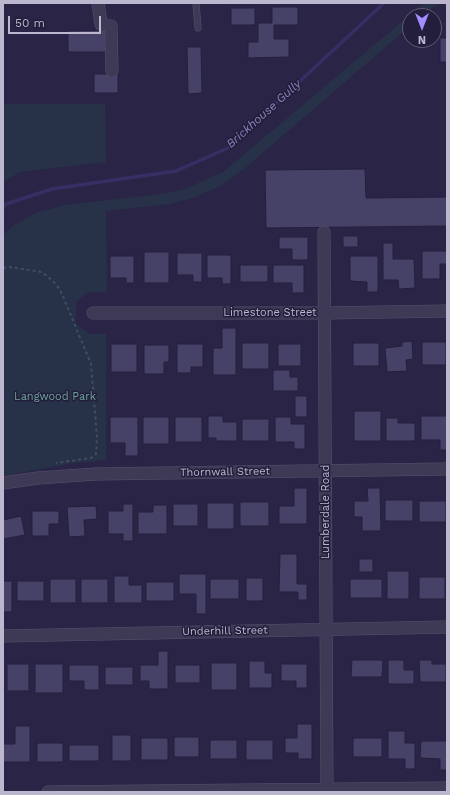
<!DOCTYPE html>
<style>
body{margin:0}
#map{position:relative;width:450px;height:795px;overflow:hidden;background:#2a2546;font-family:"Work Sans",sans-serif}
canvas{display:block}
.frame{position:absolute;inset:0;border:4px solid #bcb7ce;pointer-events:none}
.north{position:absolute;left:402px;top:8px;width:40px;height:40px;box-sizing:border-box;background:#231e3b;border:1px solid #605b76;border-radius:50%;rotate:180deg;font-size:11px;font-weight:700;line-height:16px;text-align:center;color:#bcb7ce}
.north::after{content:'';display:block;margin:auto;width:14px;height:18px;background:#a28cff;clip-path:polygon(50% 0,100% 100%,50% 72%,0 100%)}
.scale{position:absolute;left:8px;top:16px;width:93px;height:18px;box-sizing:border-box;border:2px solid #bcb7ce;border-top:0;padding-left:5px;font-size:12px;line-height:14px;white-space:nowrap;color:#bcb7ce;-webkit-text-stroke:3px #231e3b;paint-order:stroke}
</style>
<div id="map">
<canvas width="450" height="795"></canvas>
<div class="frame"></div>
<div class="north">N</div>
<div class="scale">50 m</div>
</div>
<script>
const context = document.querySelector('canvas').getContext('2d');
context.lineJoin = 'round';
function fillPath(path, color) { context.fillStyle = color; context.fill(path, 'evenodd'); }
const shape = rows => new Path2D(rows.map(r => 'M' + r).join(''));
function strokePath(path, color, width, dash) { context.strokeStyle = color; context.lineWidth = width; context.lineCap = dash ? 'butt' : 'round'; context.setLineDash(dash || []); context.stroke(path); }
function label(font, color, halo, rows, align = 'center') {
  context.font = font + ' "Work Sans",sans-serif'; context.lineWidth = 3; context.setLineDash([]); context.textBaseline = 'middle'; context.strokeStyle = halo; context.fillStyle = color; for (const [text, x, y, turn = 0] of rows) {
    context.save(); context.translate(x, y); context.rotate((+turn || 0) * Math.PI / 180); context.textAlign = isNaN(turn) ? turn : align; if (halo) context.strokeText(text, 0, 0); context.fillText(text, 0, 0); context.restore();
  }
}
const green = shape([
 [424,3,439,3,421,16,410,16,410,26,243,170,220,186,196,197,170,204,106,211,107,292,88,292,76,302,76,324,90,334,106,334,106,460,74,463,3,476,3,235,14,225,38,212,65,205,161,194,185,189,223,172],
 [3,104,105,104,106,162,20,172,3,182]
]);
const stream = shape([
 [3,207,6,204,52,189,176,171,228,148,384,3]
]);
const building = shape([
 [272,7,298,7,298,25,274,25,274,39,289,39,289,57,248,58,248,42,258,42,258,23,272,23,272,7],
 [231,8,255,8,255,25,231,25,231,8],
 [106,30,106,52,68,52,68,31,106,30],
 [440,38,447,38,447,62,440,62,440,38],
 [187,47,201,47,202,93,188,94,187,47],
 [94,74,118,74,118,93,94,93,94,74],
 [365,169,366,198,447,197,447,226,266,228,265,170,365,169],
 [343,236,358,236,358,247,343,247,343,236],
 [279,237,308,237,308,260,292,260,292,249,279,249,279,237],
 [383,243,393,243,393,259,414,259,415,288,399,289,398,280,383,280,383,243],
 [422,251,447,251,447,264,440,264,440,279,422,279,422,251],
 [144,252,169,252,169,283,144,283,144,252],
 [177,253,202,253,202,282,193,282,193,275,177,275,177,253],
 [207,255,231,255,231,284,222,284,222,278,207,278,207,255],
 [110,256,134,256,134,283,126,283,126,278,110,278,110,256],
 [350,256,378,256,378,292,367,292,367,282,350,281,350,256],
 [240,265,268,265,268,282,240,282,240,265],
 [273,265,304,265,304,293,292,293,292,283,273,283,273,265],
 [222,328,236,328,236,375,213,375,213,348,222,348,222,328],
 [412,341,413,359,406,360,407,371,387,372,385,348,402,346,402,342,412,341],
 [422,342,446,342,446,365,422,365,422,342],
 [242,343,269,343,269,369,242,369,242,343],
 [353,343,379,343,379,366,353,366,353,343],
 [111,344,137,344,137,372,111,372,111,344],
 [177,344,203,344,203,367,191,367,191,373,177,373,177,344],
 [278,344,301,344,301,366,278,366,278,344],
 [144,345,169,345,169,362,164,362,164,374,144,374,144,345],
 [273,370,290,370,290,377,298,377,298,391,273,391,273,370],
 [295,396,307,396,307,417,295,417,295,396],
 [354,411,381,411,381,441,354,441,354,411],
 [208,416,223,416,223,422,237,422,237,441,216,441,216,438,208,438,208,416],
 [421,416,447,416,447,450,440,450,440,440,421,440,421,416],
 [110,417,138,417,138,456,125,456,125,443,110,443,110,417],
 [143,417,169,417,169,444,143,444,143,417],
 [175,417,202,417,202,442,175,442,175,417],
 [275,417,291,417,291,424,305,424,305,449,294,449,294,442,275,442,275,417],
 [386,418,398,418,398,423,415,423,415,441,386,441,386,418],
 [242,419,269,419,269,441,242,441,242,419],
 [294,488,307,488,307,524,279,524,279,506,294,506,294,488],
 [367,488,380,488,381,531,362,531,362,517,354,517,354,501,368,501,367,488],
 [385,500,413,500,413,521,385,521,385,500],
 [419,501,446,501,446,522,419,522,419,501],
 [240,502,269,502,269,526,240,526,240,502],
 [207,503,234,503,234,529,207,529,207,503],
 [123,504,133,504,133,541,123,541,123,534,108,534,108,511,123,511,123,504],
 [173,504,198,504,198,526,173,526,173,504],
 [153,505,167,505,167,534,138,534,138,512,153,512,153,505],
 [96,506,97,519,84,520,85,536,69,537,67,507,96,506],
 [32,511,59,511,59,524,49,524,49,536,32,536,32,511],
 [21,516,25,535,3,539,3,520,21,516],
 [280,554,297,554,297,584,307,584,307,600,298,600,298,592,279,592,280,554],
 [359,559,373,559,373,572,359,572,359,559],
 [387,571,409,571,409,599,387,599,387,571],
 [179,574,206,574,206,614,196,614,196,594,179,594,179,574],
 [114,576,129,576,129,585,142,585,142,603,114,603,114,576],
 [419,577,445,577,445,599,419,599,419,577],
 [246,578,263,578,263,601,246,601,246,578],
 [50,579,76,579,76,603,50,603,50,579],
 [81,579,108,579,108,603,81,603,81,579],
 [210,579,239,579,239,599,210,599,210,579],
 [350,579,382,579,382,598,350,598,350,579],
 [3,581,12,581,12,612,3,612,3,581],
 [17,581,44,581,44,601,17,601,17,581],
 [146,582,174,582,174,601,146,601,146,582],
 [158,651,168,651,168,689,149,689,149,681,140,681,140,665,158,665,158,651],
 [352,660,383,660,382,677,351,677,352,660],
 [388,660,404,660,404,670,414,670,414,684,388,684,388,660],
 [419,660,432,660,432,664,446,664,446,682,420,682,419,660],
 [249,661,265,661,265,673,272,673,272,688,249,688,249,661],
 [211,663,237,663,237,690,211,690,211,663],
 [7,664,29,664,29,691,7,691,7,664],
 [35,664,63,664,63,693,35,693,35,664],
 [281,664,307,664,307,688,296,688,296,681,281,681,281,664],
 [69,665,99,665,99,690,84,690,84,681,69,681,69,665],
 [175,665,200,665,200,683,175,683,175,665],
 [105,667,133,667,133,685,105,685,105,667],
 [297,724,312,724,312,759,298,759,298,753,285,753,285,738,297,738,297,724],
 [15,726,30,726,30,762,3,762,3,744,15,744,15,726],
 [388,731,405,731,405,743,415,743,415,769,405,769,405,759,388,759,388,731],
 [112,735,131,735,131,761,112,761,112,735],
 [174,737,199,737,199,757,174,757,174,737],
 [141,738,168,738,168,760,141,760,141,738],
 [353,738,382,738,382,757,353,757,353,738],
 [210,740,237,740,237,759,210,759,210,740],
 [246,740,273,740,273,760,246,760,246,740],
 [421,741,447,741,447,770,440,770,440,759,420,758,421,741],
 [37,743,63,743,63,762,37,762,37,743],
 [69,745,99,745,99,761,69,761,69,745]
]);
const path = shape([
 [3,268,10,267,42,272,56,284,62,294,91,364,97,438,96,454,91,458,56,463]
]);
const lane = shape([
 [196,3,198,28]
]);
const street = shape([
 [98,3,101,24,111,26,112,71],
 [324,232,327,792],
 [93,313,324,313,447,311],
 [3,483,38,478,96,474,447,469],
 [3,636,447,627],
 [48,792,447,788]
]);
const streetNames = [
 ["Limestone Street",270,313],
 ["Thornwall Street",225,472,-1],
 ["Lumberdale Road",326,512,-90],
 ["Underhill Street",225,631,-1]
];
const parkNames = [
 ["Langwood Park",55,397]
];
const waterNames = [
 ["Brickhouse Gully",264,114,-42]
];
fillPath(green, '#273147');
strokePath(stream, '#372e64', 3.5);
fillPath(building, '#464166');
strokePath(building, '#25203d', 1);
strokePath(lane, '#57526d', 7);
strokePath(street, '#57526d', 13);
strokePath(path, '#424d60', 2, [3, 3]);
strokePath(lane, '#3e3955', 6);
strokePath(street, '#3e3955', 12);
label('11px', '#bcb7ce', '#231e3b', streetNames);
label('11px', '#6ca297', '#231e3b', parkNames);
label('italic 12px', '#8b83bc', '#231e3b', waterNames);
</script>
